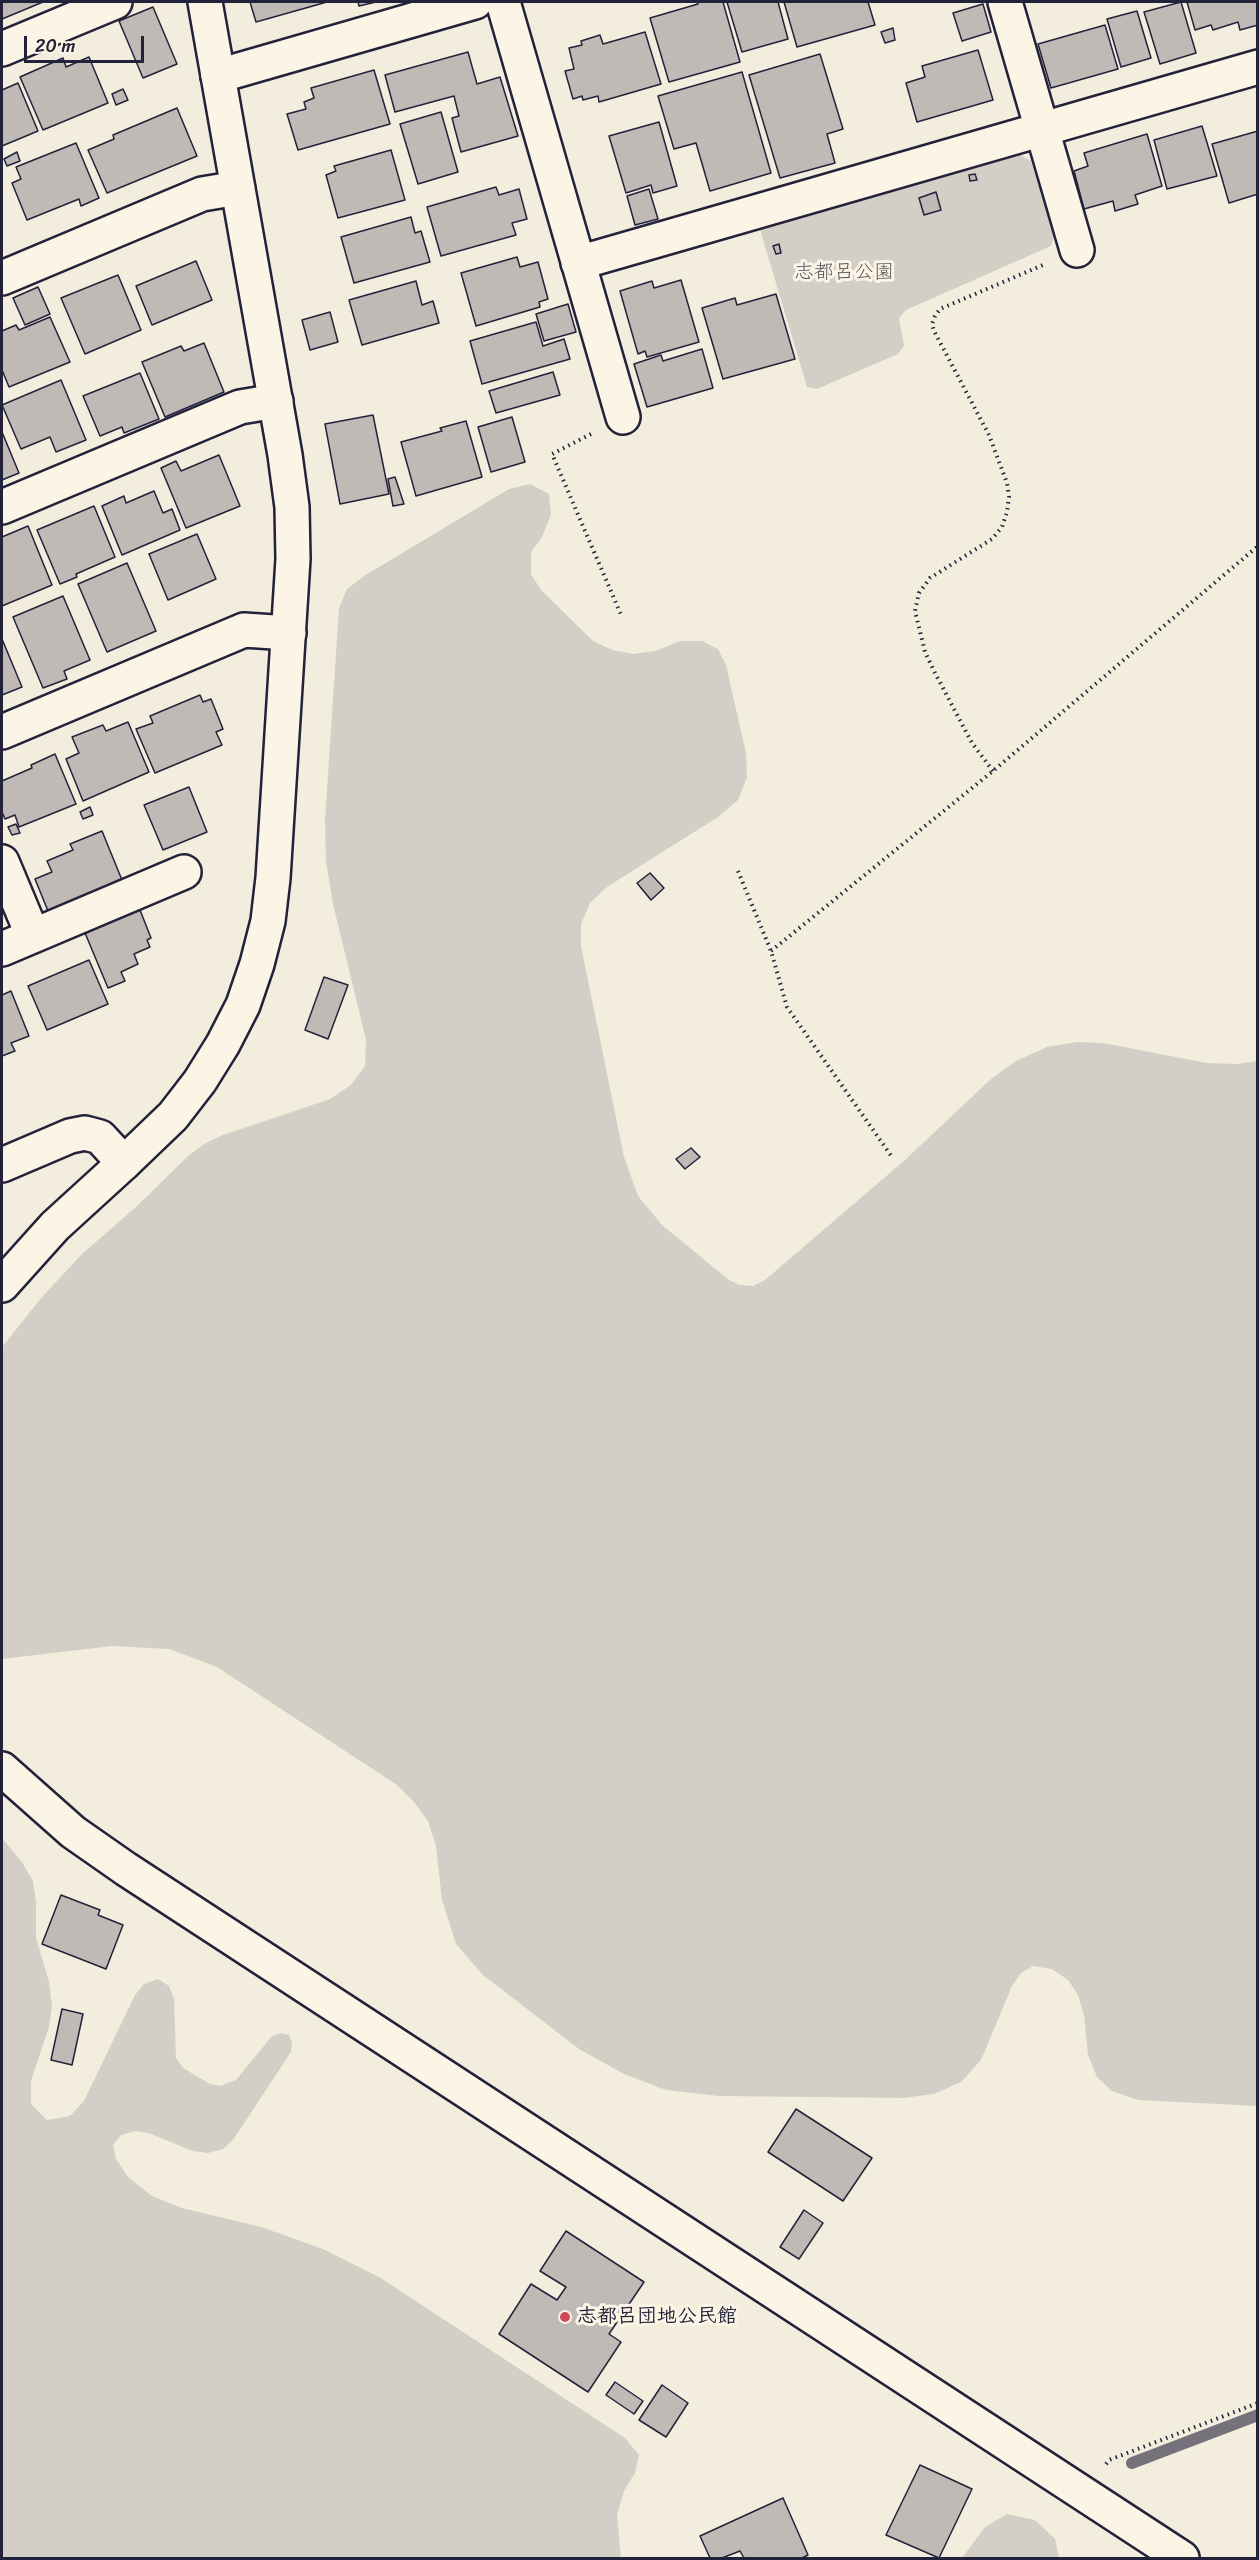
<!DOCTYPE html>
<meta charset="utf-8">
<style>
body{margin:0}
#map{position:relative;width:1259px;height:2560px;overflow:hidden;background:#f3edde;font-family:Sriracha,sans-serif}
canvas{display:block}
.frame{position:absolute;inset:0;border:3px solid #22223b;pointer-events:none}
.scale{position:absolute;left:24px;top:36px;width:120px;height:27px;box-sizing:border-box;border:3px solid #22223b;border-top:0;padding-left:8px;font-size:18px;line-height:21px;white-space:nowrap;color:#22223b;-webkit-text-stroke:4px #fcf5e5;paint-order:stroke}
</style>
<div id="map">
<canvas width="1259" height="2560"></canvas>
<div class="frame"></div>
<div class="scale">20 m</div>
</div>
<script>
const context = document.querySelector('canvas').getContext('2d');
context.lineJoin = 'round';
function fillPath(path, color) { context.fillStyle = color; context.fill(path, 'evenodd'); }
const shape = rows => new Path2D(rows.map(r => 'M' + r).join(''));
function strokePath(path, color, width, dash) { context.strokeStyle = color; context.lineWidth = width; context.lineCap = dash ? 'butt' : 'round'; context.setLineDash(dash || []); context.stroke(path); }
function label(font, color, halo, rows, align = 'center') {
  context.font = font + ' Sriracha,"Klee One",sans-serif'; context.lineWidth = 6; context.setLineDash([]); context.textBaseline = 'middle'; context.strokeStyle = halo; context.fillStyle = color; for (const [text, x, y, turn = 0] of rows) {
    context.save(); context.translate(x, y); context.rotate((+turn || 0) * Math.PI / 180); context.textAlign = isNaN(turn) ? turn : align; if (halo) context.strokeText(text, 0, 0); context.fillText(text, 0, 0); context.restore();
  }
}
const green = shape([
 [1015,152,1031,161,1054,236,1051,246,906,310,899,318,904,346,898,354,817,389,807,387,759,226],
 [530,484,549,494,551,515,542,537,531,552,531,574,541,590,593,641,612,650,633,654,655,651,680,641,702,641,718,649,726,665,746,753,747,777,738,800,718,817,607,887,590,903,581,924,581,946,624,1157,638,1196,662,1225,729,1280,740,1285,753,1286,765,1280,905,1160,991,1079,1016,1061,1047,1047,1077,1042,1103,1043,1207,1063,1238,1064,1257,1061,1257,2106,1138,2100,1112,2091,1097,2077,1088,2055,1084,2015,1078,1995,1068,1980,1052,1969,1033,1966,1021,1973,1012,1986,981,2060,961,2082,934,2094,903,2098,719,2096,666,2090,624,2074,579,2049,483,1975,456,1944,442,1900,436,1846,428,1821,414,1802,397,1785,217,1667,169,1649,112,1646,2,1659,2,1347,42,1297,82,1254,136,1207,188,1156,204,1144,223,1135,330,1099,351,1085,365,1066,366,1040,333,904,326,861,325,821,339,608,347,589,364,576,509,489],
 [2,1838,22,1862,33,1881,36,1903,36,1937,49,1982,52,2006,49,2027,31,2081,31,2104,47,2120,70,2116,84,2101,135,1995,144,1984,158,1979,169,1986,174,1999,176,2058,183,2068,210,2084,220,2086,236,2080,272,2036,281,2033,289,2035,292,2043,291,2052,233,2140,223,2149,208,2153,193,2151,148,2133,135,2131,121,2135,113,2145,116,2159,128,2177,152,2196,182,2208,261,2227,323,2249,379,2277,625,2438,639,2455,635,2473,624,2491,617,2515,621,2558,2,2558],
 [1007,2514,1035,2520,1055,2539,1059,2558,962,2558,985,2527]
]);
const stream = shape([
 [1132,2463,1258,2415]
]);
const building = shape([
 [2,2,43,2,2,19,2,2],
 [250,2,327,2,256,22,250,2],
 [358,2,376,2,359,6,358,2],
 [697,2,723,2,740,62,669,82,650,18,698,4,697,2],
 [727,2,778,2,788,39,742,52,727,2],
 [784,2,868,2,875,25,797,47,784,2],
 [1181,2,1196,53,1160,64,1144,12,1181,2],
 [1187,2,1257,2,1258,25,1240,30,1238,22,1213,30,1211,25,1195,30,1187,2],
 [983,4,991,32,962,41,953,13,983,4],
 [153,7,177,64,143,78,119,21,153,7],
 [1137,11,1151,58,1121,67,1107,19,1137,11],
 [1105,25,1118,69,1051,88,1038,44,1105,25],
 [893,28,895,40,885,43,881,32,893,28],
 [645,32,661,84,599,102,598,96,583,100,582,96,573,99,565,71,574,69,569,48,582,45,581,41,600,35,603,44,645,32],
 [978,50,993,100,917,122,906,83,925,77,922,66,978,50],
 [468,52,477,84,500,77,518,136,461,152,452,118,459,116,454,96,395,112,385,75,468,52],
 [820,54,843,129,827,134,835,163,780,178,749,75,820,54],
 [89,57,108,103,43,130,20,77,63,58,66,67,89,57],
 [374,70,390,124,298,150,287,114,306,109,304,102,314,98,311,88,374,70],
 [742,72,771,173,710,191,696,143,674,149,658,96,742,72],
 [18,83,38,131,2,146,2,90,18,83],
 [123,89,128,100,116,105,112,94,123,89],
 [177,108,197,156,107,193,88,150,114,139,113,135,177,108],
 [441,112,458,172,418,184,400,124,441,112],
 [659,122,677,186,653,193,651,185,626,193,609,136,659,122],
 [1202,126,1217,176,1167,189,1154,140,1202,126],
 [1258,131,1258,194,1229,203,1212,144,1258,131],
 [1147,134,1162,186,1135,195,1138,204,1115,211,1113,201,1084,209,1074,171,1088,166,1084,153,1147,134],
 [76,143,99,198,81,206,79,199,27,220,12,183,21,179,16,167,76,143],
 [391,150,405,200,338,218,326,175,336,171,334,166,391,150],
 [17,152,20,161,7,166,4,159,17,152],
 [975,174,977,180,970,181,969,175,975,174],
 [496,187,499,195,519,189,527,219,512,223,516,235,441,256,427,207,496,187],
 [649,189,658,219,635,225,627,196,649,189],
 [936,192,941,210,924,215,919,198,936,192],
 [411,217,415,233,421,231,430,262,354,283,341,237,411,217],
 [779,244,781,253,776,254,773,246,779,244],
 [517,257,520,267,538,262,548,299,539,302,540,307,476,326,461,273,517,257],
 [196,261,212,300,152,325,136,286,196,261],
 [118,275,141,330,85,354,61,298,118,275],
 [681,280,699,342,647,357,645,351,638,354,620,291,652,281,654,288,681,280],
 [416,281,422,305,433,301,439,323,362,345,349,300,416,281],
 [38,287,50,314,25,325,13,298,38,287],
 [776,294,795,359,723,379,702,308,735,298,737,305,776,294],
 [568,304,576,332,544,341,536,314,568,304],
 [330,312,338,342,310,350,302,320,330,312],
 [50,317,70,362,9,387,2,370,2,331,16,325,19,330,50,317],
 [536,322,543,346,564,339,570,359,482,384,470,341,536,322],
 [204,343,224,392,165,417,142,362,181,346,184,351,204,343],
 [702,349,713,388,647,407,634,364,661,355,663,361,702,349],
 [553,372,560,395,496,413,489,391,553,372],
 [140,373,159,419,124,433,122,427,100,436,83,396,140,373],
 [61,380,86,440,56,452,50,437,21,449,2,405,61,380],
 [373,415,389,494,340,504,325,424,373,415],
 [512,417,525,462,491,472,478,427,512,417],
 [466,421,482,477,416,496,401,442,442,431,440,428,466,421],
 [2,432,19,473,2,480,2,432],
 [219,455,240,506,186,528,161,468,176,461,181,471,219,455],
 [395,477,404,504,393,506,388,479,395,477],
 [154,491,163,513,172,509,180,530,122,555,102,506,124,496,126,503,154,491],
 [94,506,115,557,76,574,77,577,60,584,37,530,94,506],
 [28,526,52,585,2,606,2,537,28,526],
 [197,534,216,579,168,600,149,554,197,534],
 [127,563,156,631,107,652,78,584,127,563],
 [63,596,90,660,64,671,67,679,43,688,13,617,63,596],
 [2,639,22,687,2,695,2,639],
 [200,695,203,702,211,699,223,729,216,732,222,745,155,773,136,729,153,723,150,716,200,695],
 [128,722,149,772,83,801,66,759,79,753,72,737,103,725,106,731,128,722],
 [55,754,76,804,19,827,15,815,5,819,2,812,2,781,32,768,31,765,55,754],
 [189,787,207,832,163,850,144,805,189,787],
 [90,807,93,815,83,819,80,812,90,807],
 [16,824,20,833,12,835,8,827,16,824],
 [102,831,122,880,48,911,35,879,52,872,47,861,73,850,70,844,102,831],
 [650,873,664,888,651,900,637,883,650,873],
 [140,910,151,938,147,940,150,947,134,954,138,964,121,972,125,981,108,988,85,933,140,910],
 [89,960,108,1004,47,1030,28,986,89,960],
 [324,977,348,985,328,1039,305,1030,324,977],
 [11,991,29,1036,11,1043,15,1051,2,1056,2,995,11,991],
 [691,1148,700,1157,685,1169,676,1159,691,1148],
 [61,1895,100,1910,98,1915,123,1925,106,1969,42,1944,61,1895],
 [62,2009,83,2014,72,2065,51,2060,62,2009],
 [796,2109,872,2158,843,2201,768,2152,796,2109],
 [804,2210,823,2223,799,2259,780,2247,804,2210],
 [566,2231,644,2282,609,2334,621,2342,588,2392,499,2334,531,2284,557,2300,566,2287,540,2271,566,2231],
 [615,2382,643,2401,634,2414,606,2395,615,2382],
 [662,2385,688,2403,666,2437,639,2420,662,2385],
 [920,2465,972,2489,939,2558,886,2535,920,2465],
 [783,2498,808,2555,802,2558,744,2558,740,2551,722,2558,710,2558,700,2536,783,2498]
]);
const path = shape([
 [591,434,552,454,622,617],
 [993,771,972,743,935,673,925,652,915,611,919,593,930,578,992,539,1002,527,1007,512,1009,497,1007,483,989,435,934,331,932,324,935,316,940,309,1043,265],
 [738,871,771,951,787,1007,892,1157],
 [771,951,993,771,1258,546],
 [1106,2464,1109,2460,1258,2403]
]);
const street = shape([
 [503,2,623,417],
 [1005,2,1077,250],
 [2,49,115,2],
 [218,76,475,2],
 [578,263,1258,67],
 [2,507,240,407,276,401],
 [2,732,244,630,289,633],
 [2,862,33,936],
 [2,949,184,872],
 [2,1165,70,1136,85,1133,100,1137,124,1163]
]);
const secondary = shape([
 [2,278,202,194,238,188],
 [2,1285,55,1226,124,1163,173,1116,200,1081,223,1044,243,1005,257,964,268,921,273,878,293,559,292,507,285,455,205,2],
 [2,1769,73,1832,126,1869,1182,2558]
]);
const markers = [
 [565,2317,6,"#d1495b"]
];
const parkNames = [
 ["志都呂公園",844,273]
];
const poiNames = [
 ["志都呂団地公民館",577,2317]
];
fillPath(green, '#d4cfc6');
strokePath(stream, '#75727b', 12);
fillPath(building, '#bfbab6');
strokePath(building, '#22223b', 1.5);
strokePath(street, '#22223b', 38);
strokePath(secondary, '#22223b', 38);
strokePath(path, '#22223b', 4, [1.5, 4.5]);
strokePath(street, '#fcf5e5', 33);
strokePath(secondary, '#fcf5e5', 33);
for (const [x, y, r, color] of markers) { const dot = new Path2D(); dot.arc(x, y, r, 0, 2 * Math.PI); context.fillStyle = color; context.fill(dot); strokePath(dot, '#fcf5e5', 2); }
label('20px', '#575665', '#fcf5e5', parkNames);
label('bold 20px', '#22223b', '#fcf5e5', poiNames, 'left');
</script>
